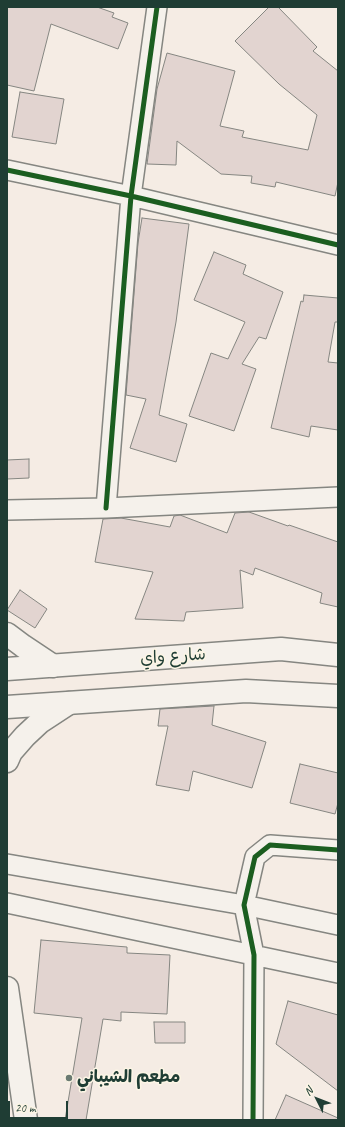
<!DOCTYPE html>
<meta charset="utf-8">
<style>
body{margin:0}
#map{position:relative;width:345px;height:1127px;overflow:hidden;background:#f5ece4;font-family:Caveat,sans-serif}
canvas{display:block}
.frame{position:absolute;inset:0;border:8px solid #1f3d34;pointer-events:none}
.north{position:absolute;left:297px;top:1079px;width:40px;height:40px;-webkit-text-stroke:3px #fcf5e5;paint-order:stroke;rotate:312deg;font-size:11px;font-weight:700;line-height:16px;text-align:center;color:#1f3d34}
.north::after{content:'';display:block;margin:auto;width:14px;height:18px;background:#1f3d34;clip-path:polygon(50% 0,100% 100%,50% 72%,0 100%)}
.scale{position:absolute;left:8px;top:1101px;width:60px;height:18px;box-sizing:border-box;border:2px solid #1f3d34;border-top:0;padding-left:5px;font-size:12px;line-height:14px;white-space:nowrap;color:#1f3d34;-webkit-text-stroke:3px #fcf5e5;paint-order:stroke}
</style>
<div id="map">
<canvas width="345" height="1127"></canvas>
<div class="frame"></div>
<div class="north">N</div>
<div class="scale">20 m</div>
</div>
<script>
const context = document.querySelector('canvas').getContext('2d');
context.lineJoin = 'round';
function fillPath(path, color) { context.fillStyle = color; context.fill(path, 'evenodd'); }
const shape = rows => new Path2D(rows.map(r => 'M' + r).join(''));
function strokePath(path, color, width, dash) { context.strokeStyle = color; context.lineWidth = width; context.lineCap = dash ? 'butt' : 'round'; context.setLineDash(dash || []); context.stroke(path); }
function label(font, color, halo, rows, align = 'center') {
  context.font = font + ' Caveat,"Playpen Sans Arabic",sans-serif'; context.lineWidth = 3; context.setLineDash([]); context.textBaseline = 'middle'; context.strokeStyle = halo; context.fillStyle = color; for (const [text, x, y, turn = 0] of rows) {
    context.save(); context.translate(x, y); context.rotate((+turn || 0) * Math.PI / 180); context.textAlign = isNaN(turn) ? turn : align; if (halo) context.strokeText(text, 0, 0); context.fillText(text, 0, 0); context.restore();
  }
}
const building = shape([
 [7,7,97,7,114,13,112,17,128,23,118,49,51,24,34,91,7,85,7,7],
 [269,7,278,7,317,47,313,51,338,71,338,182,335,196,276,182,275,187,251,183,252,176,221,174,177,141,176,165,147,164,157,89,167,53,235,71,220,126,244,131,242,137,308,150,317,115,279,84,235,41,269,7],
 [20,92,64,99,56,144,12,137,20,92],
 [142,218,189,224,176,322,159,415,187,424,176,462,130,448,146,399,126,395,138,243,142,218],
 [214,252,246,265,243,274,283,292,266,339,259,337,242,364,256,369,234,431,189,416,211,353,228,359,245,322,194,300,214,252],
 [304,295,338,298,338,322,335,322,328,362,338,363,338,430,311,426,309,437,271,428,301,301,303,302,304,295],
 [29,459,29,478,7,479,7,460,29,459],
 [249,512,288,526,289,525,338,542,338,607,320,603,322,593,255,568,253,575,240,570,243,608,186,612,184,621,135,619,153,572,95,562,103,519,121,518,170,527,174,516,180,515,227,533,235,513,249,512],
 [20,590,47,609,35,628,7,610,20,590],
 [214,706,212,725,266,742,252,788,193,771,189,791,156,785,168,726,158,726,160,709,214,706],
 [300,764,338,773,338,803,335,814,290,803,300,764],
 [41,940,127,947,127,953,170,955,167,1014,121,1012,121,1021,103,1019,86,1120,65,1120,82,1018,34,1013,41,940],
 [288,1001,338,1015,338,1091,276,1044,288,1001],
 [154,1022,185,1022,185,1043,155,1043,154,1022],
 [286,1095,338,1118,338,1120,275,1120,286,1095]
]);
const street = shape([
 [7,170,131,196,338,245],
 [106,508,131,196,157,7],
 [7,510,106,508,338,497],
 [7,864,244,905,338,925],
 [7,903,338,973],
 [253,1120,254,955,244,905,255,857,270,845,338,850]
]);
const secondary = shape([
 [7,669,281,649,338,655],
 [7,707,246,691,338,696]
]);
const primary = shape([
 [7,634,23,646,53,666],
 [7,761,11,752,25,736,40,722,69,703],
 [7,988,26,1120]
]);
const cycleway = shape([
 [7,170,131,196,338,245],
 [106,508,131,196,157,7],
 [253,1120,254,955,244,905,255,857,270,845,338,850]
]);
const markers = [
 [69,1078,4,"#6a7a72"]
];
const streetNames = [
 ["شارع واي",173,657,-4]
];
const poiNames = [
 ["مطعم الشيباني",77,1078]
];
fillPath(building, '#e2d4d0');
strokePath(building, '#858681', 1);
strokePath(street, '#858681', 22);
strokePath(secondary, '#858681', 25);
strokePath(primary, '#858681', 25);
strokePath(street, '#f5f1eb', 19);
strokePath(secondary, '#f5f1eb', 22);
strokePath(primary, '#f5f1eb', 22);
strokePath(cycleway, '#1b5e20', 5);
for (const [x, y, r, color] of markers) { const dot = new Path2D(); dot.arc(x, y, r, 0, 2 * Math.PI); context.fillStyle = color; context.fill(dot); strokePath(dot, '#fcf5e5', 1.5); }
label('17px', '#1f3d34', '#fcf5e5', streetNames);
label('bold 17px', '#1f3d34', '#fcf5e5', poiNames, 'left');
</script>
